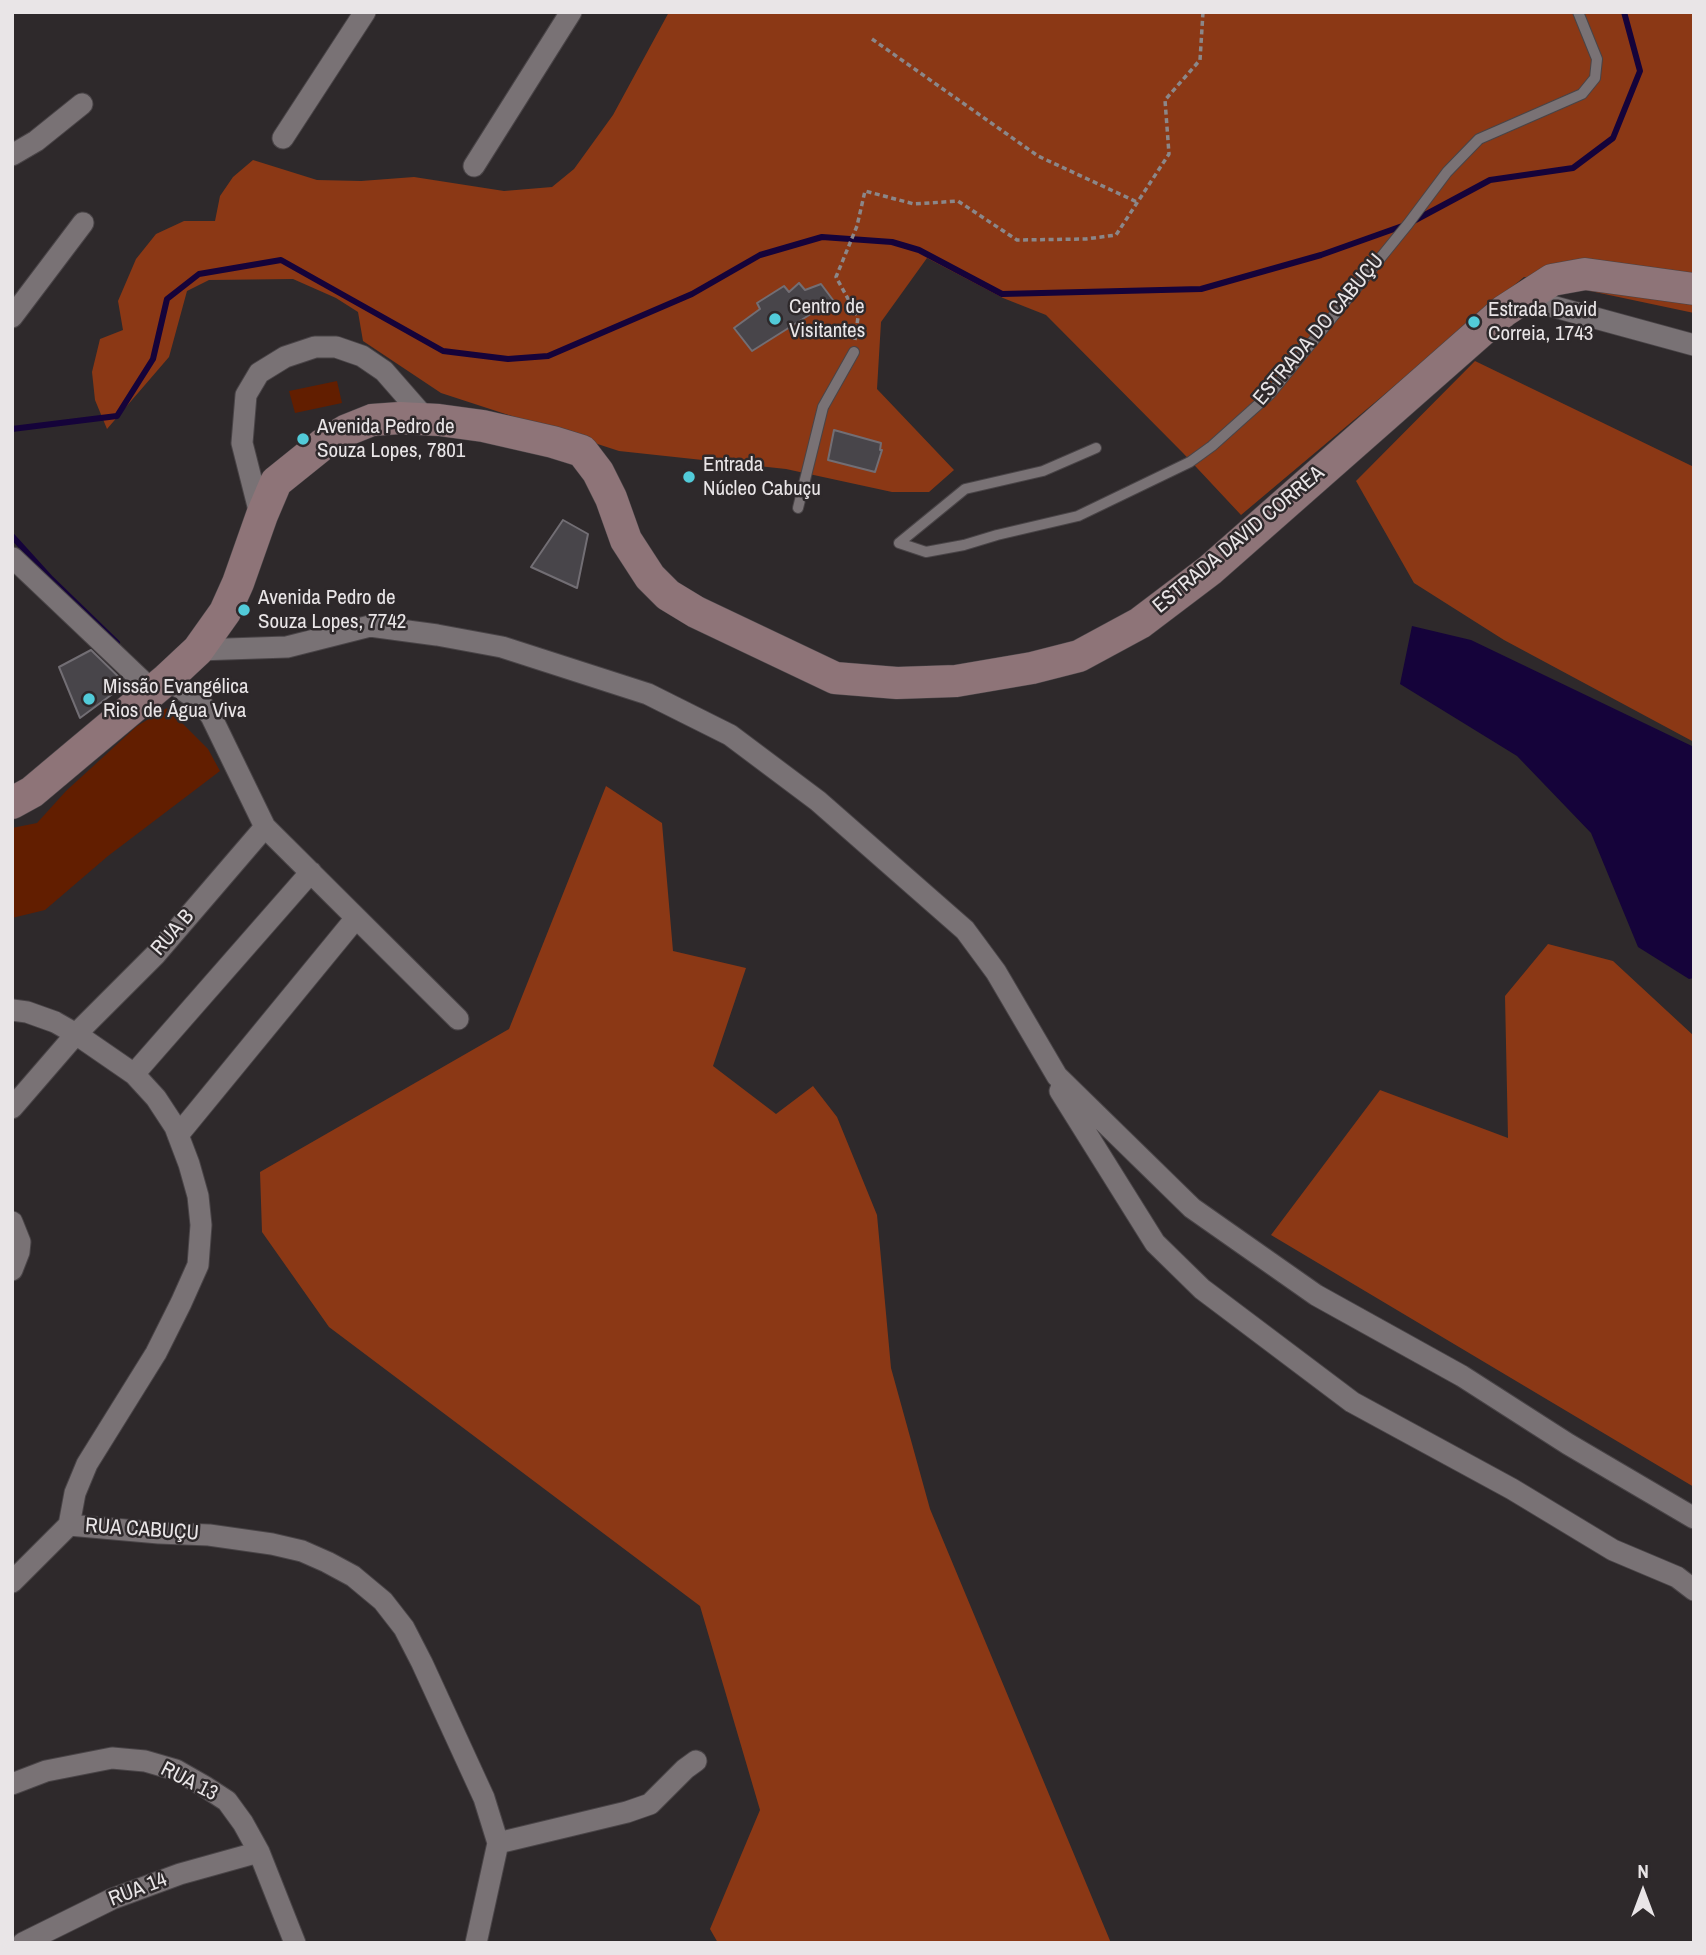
<!DOCTYPE html>
<meta charset="utf-8">
<style>
body{margin:0}
#map{position:relative;width:1706px;height:1955px;overflow:hidden;background:#2e292b;font-family:"Archivo Narrow",sans-serif}
canvas{display:block}
.frame{position:absolute;inset:0;border:14px solid #e9e5e7;pointer-events:none}
.north{position:absolute;left:1608px;top:1857px;width:70px;height:70px;-webkit-text-stroke:5px #2e292b;paint-order:stroke;rotate:0deg;font-size:19px;font-weight:700;line-height:28px;text-align:center;color:#e9e5e7}
.north::after{content:'';display:block;margin:auto;width:24px;height:32px;background:#e9e5e7;clip-path:polygon(50% 0,100% 100%,50% 72%,0 100%)}
</style>
<div id="map">
<canvas width="1706" height="1955"></canvas>
<div class="frame"></div>
<div class="north">N</div>
</div>
<script>
const context = document.querySelector('canvas').getContext('2d');
context.lineJoin = 'round';
function fillPath(path, color) { context.fillStyle = color; context.fill(path, 'evenodd'); }
const shape = rows => new Path2D(rows.map(r => 'M' + r).join(''));
function strokePath(path, color, width, dash) { context.strokeStyle = color; context.lineWidth = width; context.lineCap = dash ? 'butt' : 'round'; context.setLineDash(dash || []); context.stroke(path); }
function label(font, color, halo, rows, align = 'center') {
  context.font = font + ' "Archivo Narrow",sans-serif'; context.lineWidth = 5; context.setLineDash([]); context.textBaseline = 'middle'; context.strokeStyle = halo; context.fillStyle = color; for (const [text, x, y, turn = 0] of rows) {
    context.save(); context.translate(x, y); context.rotate((+turn || 0) * Math.PI / 180); context.textAlign = isNaN(turn) ? turn : align; if (halo) context.strokeText(text, 0, 0); context.fillText(text, 0, 0); context.restore();
  }
}
const green = shape([
 [337,381,342,403,295,413,289,391],
 [167,708,208,749,220,771,108,856,45,910,12,918,12,828,37,823,66,791,137,726]
]);
const forest = shape([
 [669,12,1694,12,1694,313,1524,277,1241,515,1183,453,1046,315,1003,298,927,258,881,322,877,389,954,470,929,492,892,492,786,469,619,451,441,393,363,341,358,312,336,298,293,279,209,280,187,291,169,357,107,429,95,400,92,372,100,339,123,330,118,301,136,259,156,234,184,221,215,221,220,196,233,177,253,160,317,180,361,181,414,177,504,191,552,187,574,169,613,115],
 [1475,361,1694,467,1694,742,1504,640,1414,583,1356,481],
 [606,786,662,823,673,951,746,968,713,1066,776,1114,813,1086,837,1117,877,1215,891,1368,930,1509,1111,1943,718,1943,710,1929,760,1810,700,1606,329,1327,262,1232,260,1172,509,1029],
 [1548,944,1613,961,1694,1036,1694,1487,1271,1235,1380,1090,1508,1138,1505,996]
]);
const water = shape([
 [1412,626,1471,640,1694,747,1694,978,1689,979,1638,947,1591,833,1517,756,1400,684]
]);
const stream = shape([
 [12,429,117,416,153,359,167,299,199,274,281,260,443,351,508,359,548,356,692,294,760,255,822,237,892,242,919,250,1002,294,1201,289,1321,255,1408,224,1490,180,1573,168,1613,138,1640,71,1624,12],
 [12,536,51,579,117,643]
]);
const building = shape([
 [799,283,805,290,821,284,833,300,752,351,734,328,760,309,757,303,784,286,789,292,799,283],
 [834,430,881,443,880,450,882,450,875,472,828,460,834,430],
 [563,520,588,534,577,588,531,567,563,520],
 [91,650,126,684,80,718,59,667,91,650]
]);
const path = shape([
 [872,39,1038,156,1137,202],
 [855,340,858,317,836,277,857,226,865,191,914,204,958,201,1017,240,1086,239,1116,235,1169,154,1165,100,1200,60,1203,12]
]);
const service = shape([
 [798,508,823,407,854,352],
 [899,543,926,552,964,545,997,535,1078,516,1190,462,1212,446,1270,394,1408,224,1447,172,1479,139,1582,94,1595,78,1597,59,1578,12],
 [899,543,965,489,1043,471,1096,448]
]);
const minor = shape([
 [283,138,365,12],
 [12,155,36,141,82,104],
 [474,166,571,12],
 [1522,298,1694,345],
 [12,317,83,223],
 [261,518,242,443,246,395,259,373,285,357,315,347,336,347,362,356,384,371,426,419],
 [13,558,153,691],
 [198,650,287,647,370,626,437,635,502,647,648,694,730,735,818,801,965,930,996,972,1057,1076,1192,1208,1316,1295,1462,1376,1568,1444,1694,1518],
 [167,679,200,702,211,716,265,827,458,1019],
 [12,1010,27,1012,55,1022,76,1034,134,1074,156,1098,175,1127,189,1164,198,1196,201,1225,198,1265,181,1303,156,1353,87,1464,75,1493,69,1525],
 [134,1074,311,872],
 [1060,1091,1155,1243,1202,1289,1352,1402,1512,1489,1613,1550,1677,1577,1694,1590],
 [12,1108,76,1034,156,954,265,827],
 [178,1135,356,918],
 [12,1222,20,1242,19,1252,12,1270],
 [69,1525,159,1533,209,1535,272,1544,302,1551,327,1562,353,1576,383,1601,404,1628,422,1663,484,1798,498,1843,476,1943],
 [12,1582,69,1525],
 [12,1784,46,1771,112,1758,145,1761,176,1770,204,1786,227,1801,243,1823,259,1852,295,1943],
 [498,1843,627,1812,650,1804,685,1769,696,1761],
 [23,1943,112,1899,180,1874,259,1852]
]);
const secondary = shape([
 [12,803,32,792,76,755,167,679,198,650,225,612,238,583,262,515,276,482,322,445,347,430,372,420,400,418,439,420,483,426,553,442,582,451,598,472,611,498,626,540,650,577,668,595,696,612,835,678,897,683,956,681,1032,668,1079,656,1140,623,1210,570,1504,311,1552,280,1585,274,1694,289]
]);
const markers = [
 [775,319,7,"#52cbd9"],
 [1474,322,7,"#52cbd9"],
 [303,439,7,"#52cbd9"],
 [689,477,7,"#52cbd9"],
 [244,610,7,"#52cbd9"],
 [89,699,7,"#52cbd9"]
];
const poiNames = [
 ["Centro de",789,307],
 ["Visitantes",789,331],
 ["Estrada David",1488,310],
 ["Correia, 1743",1488,334],
 ["Avenida Pedro de",317,427],
 ["Souza Lopes, 7801",317,451],
 ["Entrada",703,465],
 ["Núcleo Cabuçu",703,489],
 ["Avenida Pedro de",258,598],
 ["Souza Lopes, 7742",258,622],
 ["Missão Evangélica",103,687],
 ["Rios de Água Viva",103,711]
];
const streetNames = [
 ["ESTRADA DO CABUÇU",1319,330,-50],
 ["ESTRADA DAVID CORREA",1239,540,-40],
 ["RUA B",173,933,-49],
 ["RUA CABUÇU",142,1530,4],
 ["RUA 13",189,1782,27],
 ["RUA 14",138,1890,-21]
];
fillPath(green, '#621e00');
fillPath(forest, '#8b3815');
fillPath(water, '#15033a');
strokePath(stream, '#15033a', 6);
fillPath(building, '#48454a');
strokePath(building, '#726e74', 2);
strokePath(service, '#494447', 12);
strokePath(minor, '#494447', 23);
strokePath(secondary, '#494447', 33);
strokePath(path, '#8b8789', 3.5, [5, 3.5]);
strokePath(service, '#797275', 10);
strokePath(minor, '#797275', 21);
strokePath(secondary, '#8e7478', 32);
for (const [x, y, r, color] of markers) { const dot = new Path2D(); dot.arc(x, y, r, 0, 2 * Math.PI); context.fillStyle = color; context.fill(dot); strokePath(dot, '#2e292b', 2.5); }
label('21px', '#e9e5e7', '#2e292b', poiNames, 'left');
label('21px', '#e9e5e7', '#2e292b', streetNames);
</script>
